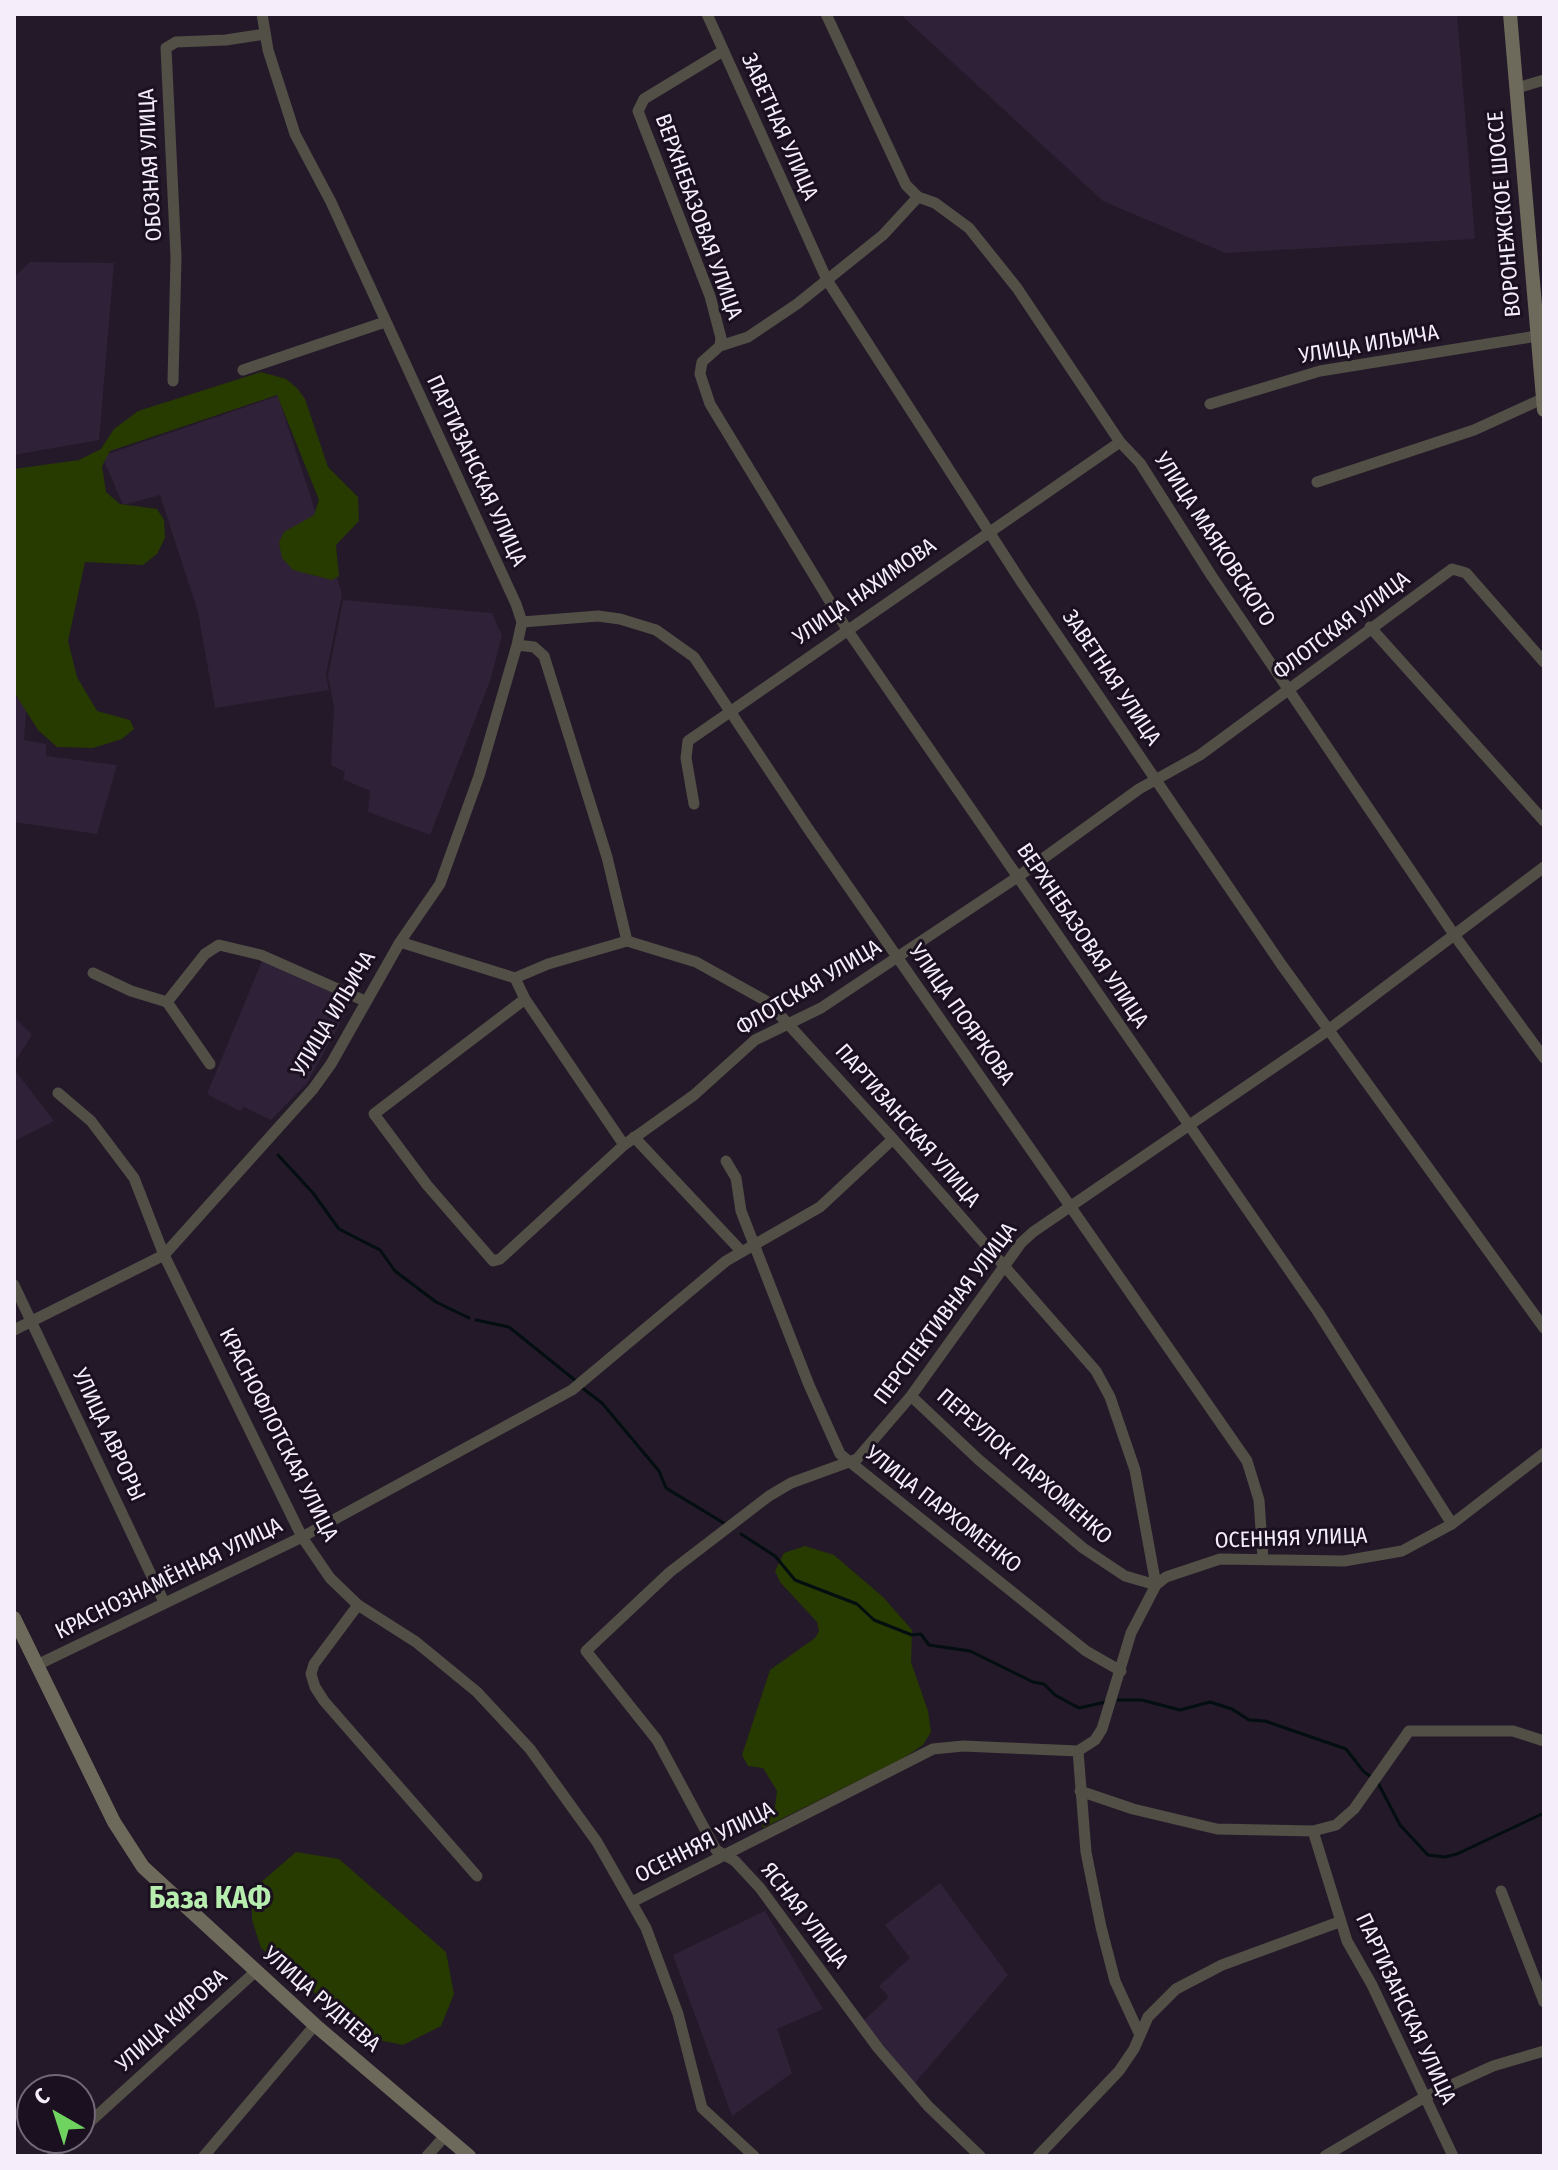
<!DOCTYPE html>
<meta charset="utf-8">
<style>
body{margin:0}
#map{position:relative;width:1558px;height:2170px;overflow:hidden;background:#241929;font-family:"Fira Sans Condensed",sans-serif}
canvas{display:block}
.frame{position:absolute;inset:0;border:16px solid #f5eefa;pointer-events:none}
.north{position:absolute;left:16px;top:2074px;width:80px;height:80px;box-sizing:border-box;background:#1a1020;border:2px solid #726977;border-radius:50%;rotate:321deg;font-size:22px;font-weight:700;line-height:32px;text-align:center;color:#f5eefa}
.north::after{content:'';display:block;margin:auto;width:28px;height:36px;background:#6fd35f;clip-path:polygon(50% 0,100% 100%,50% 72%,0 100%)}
</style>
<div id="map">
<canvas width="1558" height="2170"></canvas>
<div class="frame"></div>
<div class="north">С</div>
</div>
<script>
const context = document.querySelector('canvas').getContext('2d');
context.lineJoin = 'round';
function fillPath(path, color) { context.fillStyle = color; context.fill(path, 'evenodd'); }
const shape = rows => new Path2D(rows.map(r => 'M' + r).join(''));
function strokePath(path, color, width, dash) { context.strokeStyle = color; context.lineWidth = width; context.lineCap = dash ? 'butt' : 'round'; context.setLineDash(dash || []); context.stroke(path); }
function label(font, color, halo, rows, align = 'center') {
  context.font = font + ' "Fira Sans Condensed",sans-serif'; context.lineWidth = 6; context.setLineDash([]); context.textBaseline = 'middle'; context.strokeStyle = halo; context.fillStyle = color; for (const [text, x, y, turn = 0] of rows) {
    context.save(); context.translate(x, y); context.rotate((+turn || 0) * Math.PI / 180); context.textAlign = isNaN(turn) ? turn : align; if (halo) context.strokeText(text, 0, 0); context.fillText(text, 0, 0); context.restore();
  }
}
const built = shape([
 [900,14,1457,14,1475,239,1225,253,1103,201],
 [30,262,114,263,99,440,14,455,14,277],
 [278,396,342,594,326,674,329,690,215,708,198,612,160,495,123,505,102,456],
 [343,600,492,613,502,636,490,681,430,835,368,812,370,791,343,779,345,772,331,765,334,707,328,676],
 [14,697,27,700,24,740,46,744,46,756,117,765,97,834,14,822],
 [262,961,353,1000,307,1083,271,1120,244,1107,240,1111,207,1094],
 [14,1017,32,1035,14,1063],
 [14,1069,54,1121,14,1141],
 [940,1883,1008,1975,914,2084,861,2023,889,1997,879,1986,910,1958,885,1925],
 [765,1911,823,2009,777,2029,792,2073,732,2116,673,1955]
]);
const green = shape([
 [261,372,286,379,297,388,305,399,328,467,358,497,359,521,336,545,339,576,332,580,293,570,282,558,279,542,284,532,314,515,319,500,277,395,110,451,102,466,106,492,120,504,157,509,164,520,165,538,157,554,143,565,85,562,68,641,77,677,97,711,130,720,134,729,122,739,93,748,57,747,38,730,14,692,14,469,79,460,101,449,114,429,138,411],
 [805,1546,834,1555,883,1597,912,1630,911,1662,928,1711,931,1732,923,1745,902,1759,763,1828,761,1823,775,1807,777,1791,763,1768,748,1766,742,1755,770,1670,815,1638,819,1631,817,1622,780,1582,775,1571,784,1553],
 [296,1852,339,1859,446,1952,454,1994,441,2026,403,2045,368,2038,261,1948,252,1920,252,1890]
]);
const stream = shape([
 [278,1155,313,1193,339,1229,380,1250,395,1271,436,1302,469,1318],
 [476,1320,509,1327,576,1381],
 [581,1387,602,1403,659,1471,666,1488,727,1525],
 [741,1534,775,1556,795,1580,857,1604,874,1620,912,1635,921,1634,929,1645,970,1651,1033,1682,1044,1684,1055,1695,1079,1708,1106,1702],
 [1118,1700,1142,1700,1180,1710,1210,1702,1232,1709,1249,1720,1265,1721,1346,1749,1364,1772,1373,1778],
 [1378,1783,1400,1825,1428,1855,1445,1857,1457,1854,1544,1813]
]);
const street = shape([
 [262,14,268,50,295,134,331,202,516,604,522,622,517,645,534,647,544,656,607,857,627,941],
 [707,14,827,280,1022,583,1281,964,1544,1328],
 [826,14,906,185,918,197,935,203,969,228,1017,288,1120,442,1140,463,1211,575,1455,936,1544,1058],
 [1517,88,1544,80],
 [918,197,883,235,797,304,748,337,720,346,702,362,700,374,710,404,846,628,1318,1312,1452,1524],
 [720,346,721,338,710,296,638,111,644,99,723,51],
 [243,370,385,322],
 [173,381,176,257,166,48,176,42,226,40,265,34],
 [1210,404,1320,371,1537,336],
 [1317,482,1474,430,1542,399],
 [522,622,598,616,620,619,656,630,694,657,809,830,1247,1461,1259,1500,1263,1559],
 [1370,627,1544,821],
 [694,804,686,758,688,741,1120,442],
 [400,942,515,978,525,999,624,1145],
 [93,973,131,991,167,1002,210,1064],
 [515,978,548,964,627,941,696,962,768,1002,893,1139,1096,1371,1110,1397,1135,1470,1156,1585,1125,1576,1083,1548,979,1460,911,1396],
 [525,999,374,1114,427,1185,493,1261,500,1259,624,1145,694,1095,755,1040,821,1008,1019,876,1139,789,1200,755,1452,569,1466,573,1544,662],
 [167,1002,205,954,219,945,261,955,365,1001],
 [58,1093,91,1121,134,1178,164,1255,302,1537,330,1578,358,1605,416,1642,477,1692,530,1749,597,1842,646,1928,678,2014,702,2108,754,2156],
 [634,1137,742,1252],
 [726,1161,736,1178,741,1211,809,1385,840,1454,1086,1651,1121,1671],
 [14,1285,164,1602],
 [14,1330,164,1255,313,1089,331,1064,400,942,440,884,479,776,517,645],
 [358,1605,314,1664,311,1674,315,1687,324,1701,477,1876],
 [37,1665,302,1537,572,1390,726,1261,820,1207,893,1139],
 [1078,1751,1086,1852,1101,1927,1115,1981,1139,2033],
 [1080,1791,1133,1809,1217,1829,1313,1831,1336,1825,1354,1809,1409,1731,1513,1731,1544,1741],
 [1313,1831,1347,1941,1372,1985,1453,2156],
 [1501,1891,1544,2002],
 [632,1902,933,1749,963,1746,1078,1751,1095,1740,1102,1729,1131,1633,1156,1585,1166,1577,1220,1559,1344,1561,1402,1551,1452,1524,1544,1453],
 [80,2131,256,1971],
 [52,2156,72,2138],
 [204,2156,315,2025],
 [427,2156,445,2136],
 [980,2156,928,2106,878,2048,760,1888,735,1861,716,1850,657,1740,586,1651,670,1572,769,1496,791,1483,857,1459,911,1396,1021,1243,1033,1232,1327,1031,1544,867],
 [1038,2156,1119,2071,1134,2049,1148,2017,1176,1989,1222,1965,1339,1922],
 [1325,2156,1425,2097,1493,2066,1544,2051]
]);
const secondary = shape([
 [1510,14,1544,410],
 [14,1618,114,1822,143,1867,315,2025,469,2156]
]);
const streetNames = [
 ["ЗАВЕТНАЯ УЛИЦА",779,127,66],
 ["ОБОЗНАЯ УЛИЦА",151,165,-93],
 ["ВОРОНЕЖСКОЕ ШОССЕ",1505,214,-95],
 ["ВЕРХНЕБАЗОВАЯ УЛИЦА",698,217,70],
 ["УЛИЦА ИЛЬИЧА",1369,345,-10],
 ["ПАРТИЗАНСКАЯ УЛИЦА",476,471,65],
 ["УЛИЦА МАЯКОВСКОГО",1214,540,57],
 ["УЛИЦА НАХИМОВА",865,592,-35],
 ["ФЛОТСКАЯ УЛИЦА",1342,626,-37],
 ["ЗАВЕТНАЯ УЛИЦА",1111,678,56],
 ["ВЕРХНЕБАЗОВАЯ УЛИЦА",1082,936,56],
 ["ФЛОТСКАЯ УЛИЦА",809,988,-31],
 ["УЛИЦА ИЛЬИЧА",334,1014,-59],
 ["УЛИЦА ПОЯРКОВА",961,1015,55],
 ["ПАРТИЗАНСКАЯ УЛИЦА",907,1126,49],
 ["ПЕРСПЕКТИВНАЯ УЛИЦА",946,1314,-53],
 ["УЛИЦА АВРОРЫ",108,1435,65],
 ["КРАСНОФЛОТСКАЯ УЛИЦА",278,1435,63],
 ["ПЕРЕУЛОК ПАРХОМЕНКО",1024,1467,41],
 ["УЛИЦА ПАРХОМЕНКО",943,1510,38],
 ["ОСЕННЯЯ УЛИЦА",1291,1539,-2],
 ["КРАСНОЗНАМЁННАЯ УЛИЦА",169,1579,-26],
 ["ОСЕННЯЯ УЛИЦА",705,1843,-27],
 ["ЯСНАЯ УЛИЦА",804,1916,52],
 ["УЛИЦА РУДНЕВА",321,2000,41],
 ["ПАРТИЗАНСКАЯ УЛИЦА",1405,2009,65],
 ["УЛИЦА КИРОВА",172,2021,-42]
];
const districtNames = [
 ["База КАФ",210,1900]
];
fillPath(built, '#2f2137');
fillPath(green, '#273a00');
strokePath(stream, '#030e10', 3);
strokePath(street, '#514f46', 11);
strokePath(secondary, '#6e6a5b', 14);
label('22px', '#f5eefa', '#1a1020', streetNames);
label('bold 30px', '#b7edae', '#1a1020', districtNames);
</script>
